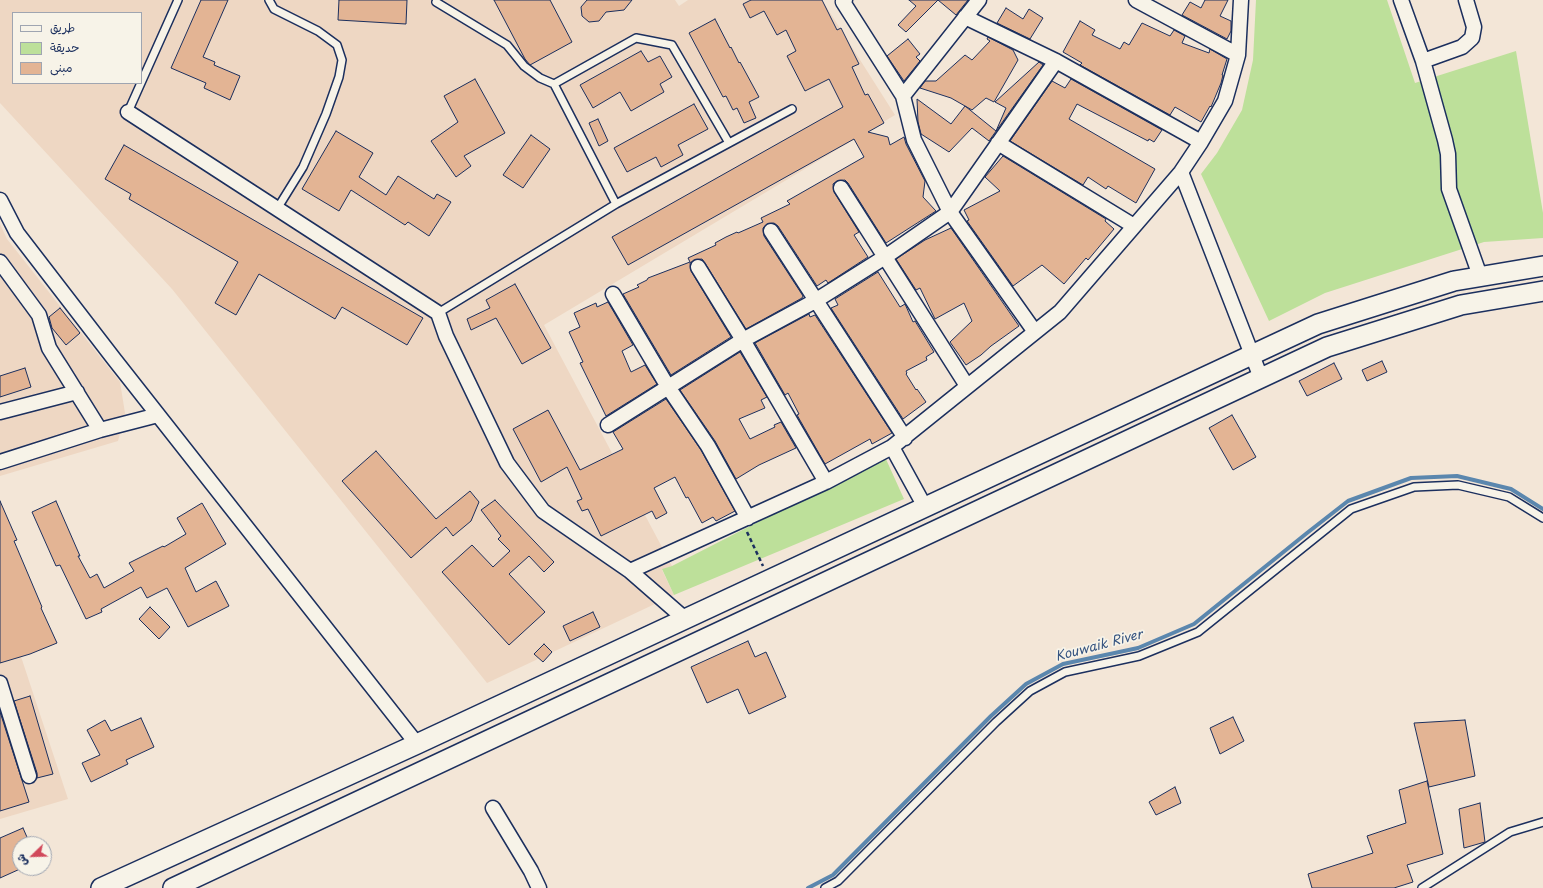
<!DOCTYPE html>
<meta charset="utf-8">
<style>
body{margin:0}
#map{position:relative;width:1543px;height:888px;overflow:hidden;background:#f3e6d7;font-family:"Playpen Sans","Playpen Sans Arabic",sans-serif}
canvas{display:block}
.legend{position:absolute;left:12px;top:12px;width:130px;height:72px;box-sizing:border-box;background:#f7f3e8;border:1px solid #9fa5b1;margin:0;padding:5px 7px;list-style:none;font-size:12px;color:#1b2f5e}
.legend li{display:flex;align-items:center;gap:8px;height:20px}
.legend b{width:20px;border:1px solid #9fa5b1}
.north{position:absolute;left:12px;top:836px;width:40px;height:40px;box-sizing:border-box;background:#f7f3e8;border:1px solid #9fa5b1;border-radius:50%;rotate:247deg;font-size:11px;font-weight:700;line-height:16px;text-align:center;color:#1b2f5e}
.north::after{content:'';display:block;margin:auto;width:14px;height:18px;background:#d1495b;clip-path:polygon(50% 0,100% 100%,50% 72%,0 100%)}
</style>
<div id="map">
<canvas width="1543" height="888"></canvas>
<ul class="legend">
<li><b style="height:5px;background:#f7f3e8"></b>طريق</li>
<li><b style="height:11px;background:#bde09a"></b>حديقة</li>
<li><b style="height:11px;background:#e3b494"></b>مبنى</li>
</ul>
<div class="north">ش</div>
</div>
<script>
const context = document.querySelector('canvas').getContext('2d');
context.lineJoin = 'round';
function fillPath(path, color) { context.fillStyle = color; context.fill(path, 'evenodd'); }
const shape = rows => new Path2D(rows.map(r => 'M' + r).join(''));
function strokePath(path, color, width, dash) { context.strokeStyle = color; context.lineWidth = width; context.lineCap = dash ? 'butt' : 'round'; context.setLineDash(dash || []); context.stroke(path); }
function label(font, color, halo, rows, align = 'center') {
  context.font = font + ' "Playpen Sans",sans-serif'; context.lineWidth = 3.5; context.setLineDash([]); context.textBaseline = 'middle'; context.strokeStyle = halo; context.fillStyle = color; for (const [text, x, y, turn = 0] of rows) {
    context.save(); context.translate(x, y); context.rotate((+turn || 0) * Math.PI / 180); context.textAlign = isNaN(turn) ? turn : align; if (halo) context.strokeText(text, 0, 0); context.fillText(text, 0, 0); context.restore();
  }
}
const built = shape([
 [0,0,675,0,679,6,688,0,822,0,895,115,544,325,672,566,662,570,674,595,487,683,172,289,0,103],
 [13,13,141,13,141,83,13,83],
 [0,224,7,239,120,382,125,413,118,441,0,476],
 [0,593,68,799,0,819]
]);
const green = shape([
 [1256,0,1387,0,1415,83,1516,51,1543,213,1543,238,1484,242,1325,293,1269,321,1201,174,1217,153,1242,110,1253,60],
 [885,457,904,499,674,595,662,569,672,566]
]);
const stream = shape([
 [808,888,833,875,991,716,1026,684,1063,664,1138,648,1194,624,1307,533,1348,501,1411,478,1457,476,1511,489,1543,509]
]);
const building = shape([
 [201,0,228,0,203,57,215,62,214,65,240,76,230,100,204,88,206,83,171,68,201,0],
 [339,0,407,0,406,24,338,20,339,0],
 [494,0,550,0,572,42,530,65,525,59,494,0],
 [587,0,632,0,624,10,606,12,599,21,589,22,582,16,581,7,587,0],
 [751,0,822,0,837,30,841,28,859,64,852,67,865,95,868,94,884,123,868,132,888,137,890,145,904,137,906,144,925,181,923,197,936,211,886,243,848,183,845,180,837,181,833,184,834,192,859,232,854,235,868,257,828,283,826,280,817,286,778,226,774,223,767,224,763,228,764,236,803,296,802,298,746,329,705,263,702,259,694,260,690,263,691,271,731,337,671,375,623,294,639,287,637,285,647,280,648,278,690,262,688,258,716,245,715,243,726,237,737,232,738,233,763,222,761,218,790,204,787,201,864,157,854,139,628,265,612,237,843,107,829,79,805,91,787,56,796,51,786,30,777,35,764,11,750,18,743,4,751,0],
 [909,0,938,0,906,32,898,25,916,6,909,0],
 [938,0,968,0,956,15,938,0],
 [1205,0,1228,0,1220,16,1231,21,1231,31,1227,39,1182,15,1190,2,1201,8,1205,0],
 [1006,8,1023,19,1029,9,1043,18,1030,39,997,23,1006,8],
 [715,19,730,48,731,47,739,63,740,62,759,97,749,102,756,118,744,123,737,108,733,110,726,96,723,97,689,33,715,19],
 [1080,21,1095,30,1092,35,1120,49,1124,42,1129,45,1142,23,1170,36,1174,30,1185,36,1182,43,1209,53,1210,49,1227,59,1222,75,1223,75,1221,83,1211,107,1210,106,1201,122,1175,107,1170,115,1080,65,1082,63,1063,52,1080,21],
 [988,37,1013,50,1018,60,994,102,986,98,972,110,951,98,920,88,925,81,936,81,965,55,972,60,990,41,987,39,988,37],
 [908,39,920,54,916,57,920,61,904,81,887,56,908,39],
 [641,51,648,62,660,56,672,77,660,84,664,92,631,111,620,92,593,108,580,85,641,51],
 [1039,62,1043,65,989,141,972,128,949,152,921,134,918,122,917,99,951,124,965,106,996,131,1006,108,995,102,1039,62],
 [475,79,505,133,464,156,471,166,456,177,431,141,458,122,444,96,475,79],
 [1071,79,1162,130,1154,142,1149,139,1148,141,1077,104,1069,119,1155,169,1136,203,1108,186,1106,189,1088,177,1083,185,1010,141,1052,81,1065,88,1071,79],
 [694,104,708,129,678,145,683,155,661,167,656,157,627,172,614,148,694,104],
 [598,119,608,141,599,146,589,123,598,119],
 [336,131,373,153,359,177,386,195,398,176,434,199,437,194,451,202,429,236,408,222,405,225,351,190,339,211,302,189,336,131],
 [531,135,550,149,523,188,503,175,531,135],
 [124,145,423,318,407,345,342,307,335,319,259,274,236,315,215,303,238,262,129,199,131,194,105,179,124,145],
 [1003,156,1106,219,1105,221,1114,229,1088,260,1086,258,1064,284,1042,265,1013,286,967,221,969,220,964,210,1000,191,985,177,1003,156],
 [951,228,1019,326,991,346,981,355,966,365,950,342,972,321,964,303,935,319,920,288,916,290,896,259,925,240,951,228],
 [878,272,900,307,905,304,913,322,915,321,934,352,926,357,927,360,906,371,907,373,906,374,916,390,917,389,926,402,903,419,831,308,838,305,835,299,878,272],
 [515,284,551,348,522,364,496,318,471,330,467,319,490,308,486,300,515,284],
 [608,302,633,345,622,351,631,372,645,365,657,384,606,416,580,363,583,362,569,332,580,327,574,313,596,303,597,307,608,302],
 [60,308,80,333,66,345,52,328,49,317,60,308],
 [809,314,810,317,815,315,892,433,872,444,870,439,825,464,797,415,799,414,788,393,785,395,755,343,809,314],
 [740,352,767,397,761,400,765,408,739,419,750,439,775,427,774,425,781,422,796,448,759,465,736,479,715,441,680,390,740,352],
 [1382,361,1387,372,1367,381,1362,370,1382,361],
 [1334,363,1342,379,1307,396,1299,381,1334,363],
 [25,368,31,387,0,397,0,376,25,368],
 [666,399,701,450,735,511,716,521,713,517,702,523,688,497,686,498,675,477,654,488,667,513,656,519,652,511,601,536,588,509,582,511,577,501,582,499,567,467,541,482,513,429,548,410,580,470,623,449,613,432,666,399],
 [1232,415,1256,457,1233,470,1209,428,1232,415],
 [376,451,436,519,470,491,479,502,471,521,453,536,446,527,411,558,342,481,376,451],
 [495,500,554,562,544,572,529,556,509,574,545,612,509,645,442,572,472,545,493,567,510,551,498,539,501,536,481,510,495,500],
 [0,501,17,540,14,541,42,607,41,608,57,643,30,654,0,663,0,501],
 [56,501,80,556,78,556,90,578,97,574,104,588,134,571,129,563,163,546,164,547,186,534,177,518,202,503,226,544,185,568,196,592,216,581,229,606,188,627,167,588,147,598,141,587,101,609,102,612,86,619,60,565,56,566,32,512,56,501],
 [150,607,170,627,159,639,139,619,150,607],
 [593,612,600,627,570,641,563,626,593,612],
 [748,641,755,657,766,652,786,697,749,714,738,689,707,703,691,667,748,641],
 [544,644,552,652,543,662,534,654,544,644],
 [30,696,53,774,37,778,37,773,14,701,30,696],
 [0,712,29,802,0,811,0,712],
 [1233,717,1244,741,1220,754,1210,728,1233,717],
 [141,718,154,747,126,760,128,764,91,782,82,763,100,755,87,730,105,720,111,731,141,718],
 [1465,720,1475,776,1429,787,1414,723,1465,720],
 [1427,781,1443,854,1407,865,1413,882,1394,888,1312,888,1308,874,1373,853,1367,836,1406,823,1399,790,1427,781],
 [1175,787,1181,803,1156,815,1149,802,1175,787],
 [1480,803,1485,842,1464,848,1459,809,1480,803],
 [23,828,30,844,20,844,20,869,0,878,0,838,23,828]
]);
const path = shape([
 [747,532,763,566]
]);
const service = shape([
 [269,0,274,9,318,31,337,45,342,60,339,77,326,114,303,167,277,209],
 [436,2,507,45,524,66,540,78,554,84,616,204],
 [554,84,636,38,672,45,729,143],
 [128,112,178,0],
 [438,313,616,204,792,109],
 [825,888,838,881,996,722,1030,691,1065,672,1139,656,1198,632,1351,509,1414,487,1458,485,1509,497,1543,518],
 [1422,888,1510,832,1543,822]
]);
const minor = shape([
 [845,0,843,2,903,96,914,140,950,212,1035,332],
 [1136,0,1238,55],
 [1401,0,1423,61,1445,140,1448,154,1449,189,1480,276],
 [965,17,1056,61,1201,142],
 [1423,61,1462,47,1472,38,1474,27,1466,0],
 [903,96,979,0],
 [128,112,438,313,446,336,507,463,543,511,630,571,826,482,892,447],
 [998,143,1134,226],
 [1181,172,1261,378],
 [841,188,967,386],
 [0,200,17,233,114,359,417,744],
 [771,231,905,438],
 [0,262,39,315,49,348,100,430],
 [698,267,743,340,826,482],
 [613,294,668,387,708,446,748,518],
 [0,412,77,392],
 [608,425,743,340,815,301,885,257,950,212,1056,61],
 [0,462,100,430,158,415],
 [925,507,892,447,1060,312,1181,172,1201,142,1225,101,1238,55,1241,0],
 [630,571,685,619],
 [0,683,29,776],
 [493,808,531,871,539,888]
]);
const secondary = shape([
 [101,888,417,744,1318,324,1454,281,1543,266],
 [173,888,1327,347,1461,305,1543,291]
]);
const waterNames = [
 ["Kouwaik River",1099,646,-15]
];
fillPath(built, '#eed7c3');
fillPath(green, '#bde09a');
strokePath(stream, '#5b87ae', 4);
fillPath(building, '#e3b494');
strokePath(building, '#1b2f5e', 1);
strokePath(service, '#1b2f5e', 10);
strokePath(minor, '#1b2f5e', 17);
strokePath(secondary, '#1b2f5e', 22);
strokePath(path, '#1b2f5e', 2.5, [4, 3]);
strokePath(service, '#f7f3e8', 7);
strokePath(minor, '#f7f3e8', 14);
strokePath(secondary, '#f7f3e8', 19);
label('italic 13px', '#365480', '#f7f3e8', waterNames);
</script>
